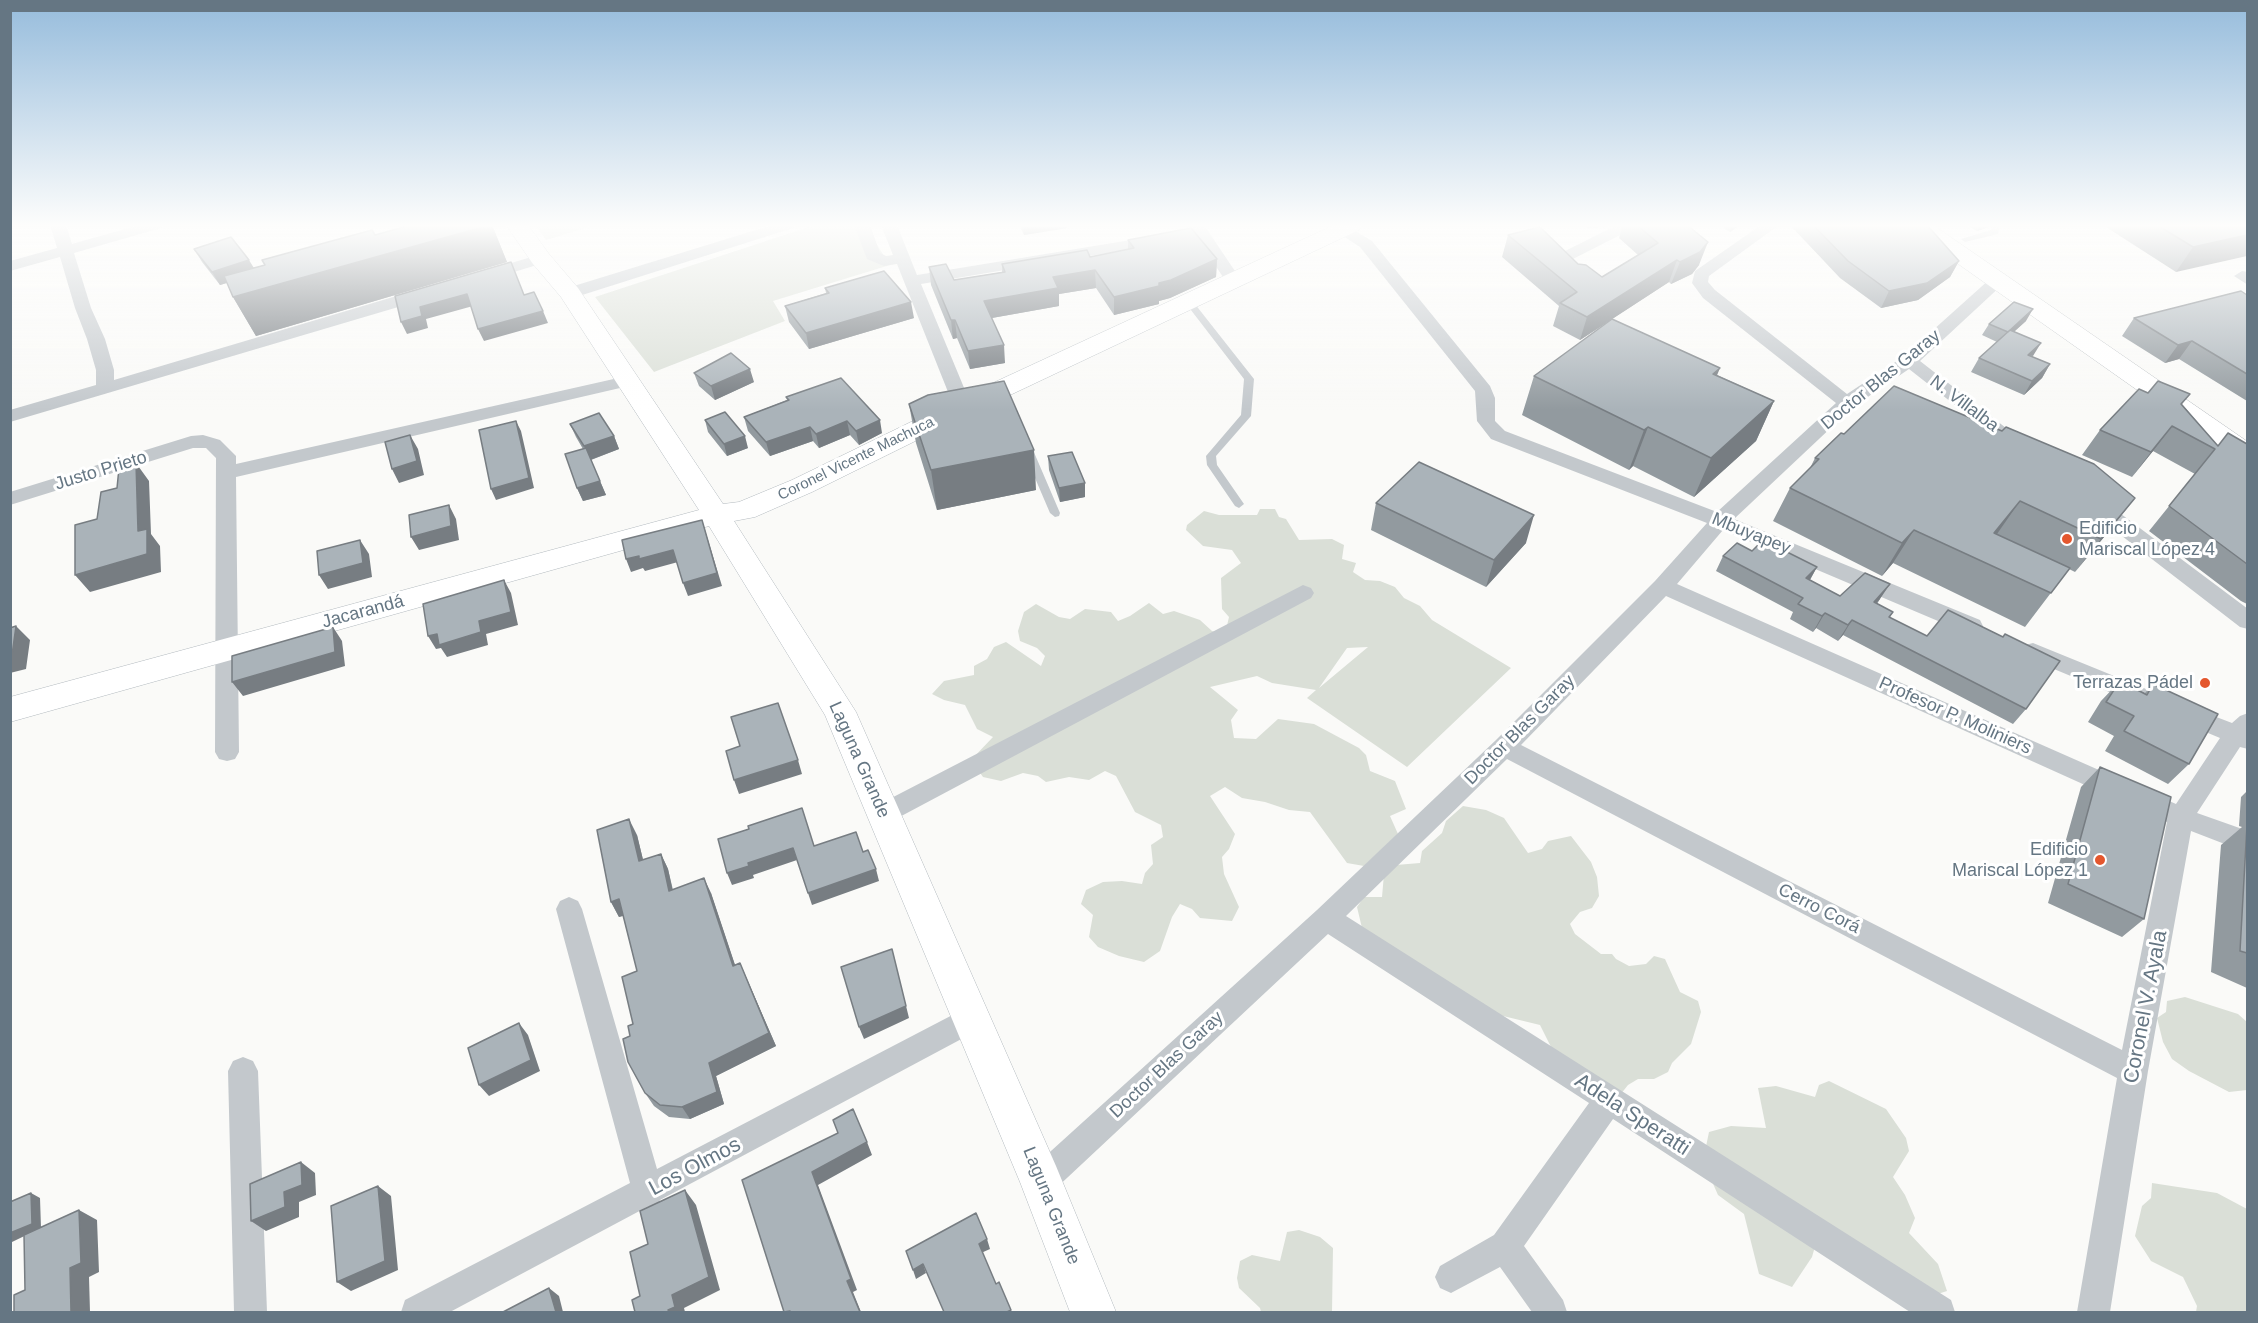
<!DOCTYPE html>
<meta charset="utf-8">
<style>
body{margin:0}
#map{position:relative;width:2258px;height:1323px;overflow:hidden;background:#fafaf8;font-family:Helvetica,sans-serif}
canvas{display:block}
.frame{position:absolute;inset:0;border:12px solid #657683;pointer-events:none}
</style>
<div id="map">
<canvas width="2258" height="1323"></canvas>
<div class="frame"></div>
</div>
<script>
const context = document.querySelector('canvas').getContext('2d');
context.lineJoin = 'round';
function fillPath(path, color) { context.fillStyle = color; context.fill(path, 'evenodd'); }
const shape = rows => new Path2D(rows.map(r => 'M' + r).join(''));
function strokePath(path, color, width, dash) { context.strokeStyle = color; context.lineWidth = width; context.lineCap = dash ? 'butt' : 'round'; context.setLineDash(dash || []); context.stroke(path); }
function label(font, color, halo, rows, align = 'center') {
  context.font = font + ' Helvetica,sans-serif'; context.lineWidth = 6; context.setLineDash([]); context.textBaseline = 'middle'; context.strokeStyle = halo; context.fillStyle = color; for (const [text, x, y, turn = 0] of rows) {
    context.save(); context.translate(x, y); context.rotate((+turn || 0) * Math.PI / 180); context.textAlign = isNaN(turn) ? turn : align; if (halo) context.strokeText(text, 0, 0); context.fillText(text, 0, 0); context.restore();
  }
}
const green = shape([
 [535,225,587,225,589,227,546,240],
 [815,225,864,225,890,265,773,301,785,321,654,372,595,297],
 [1260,509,1275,509,1279,517,1286,519,1299,540,1332,539,1344,545,1342,559,1356,563,1353,572,1365,580,1380,581,1395,587,1404,598,1420,606,1432,620,1511,668,1407,767,1307,698,1316,690,1272,683,1257,676,1210,687,1238,710,1231,720,1234,738,1256,739,1278,719,1314,724,1359,748,1366,755,1370,771,1395,781,1406,809,1390,816,1398,834,1364,866,1347,863,1310,812,1289,810,1265,802,1242,798,1225,787,1210,796,1235,834,1229,849,1222,857,1224,874,1239,907,1232,921,1200,918,1192,909,1180,904,1172,917,1160,951,1144,962,1119,956,1098,947,1089,937,1093,915,1081,904,1086,890,1103,882,1122,881,1142,884,1145,873,1153,864,1151,845,1163,837,1161,825,1135,812,1116,776,1105,771,1089,780,1069,777,1046,782,1038,776,1023,773,1001,781,983,777,971,760,993,737,977,729,965,705,944,700,932,694,944,681,974,675,974,666,987,659,994,647,1006,642,1041,666,1045,656,1037,648,1020,641,1018,631,1024,612,1036,604,1059,617,1070,619,1085,609,1111,612,1118,621,1130,616,1149,603,1163,614,1174,611,1200,620,1212,631,1225,634,1229,617,1222,609,1221,578,1241,563,1232,550,1203,546,1186,530,1187,525,1204,511,1219,515,1257,515],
 [1368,647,1319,688,1347,648],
 [1463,806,1486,810,1504,818,1528,853,1542,849,1548,841,1571,836,1591,862,1597,877,1599,896,1592,908,1580,912,1570,924,1575,934,1601,954,1612,954,1616,959,1629,966,1646,964,1654,956,1665,959,1680,992,1698,1001,1701,1012,1691,1044,1672,1063,1668,1072,1654,1079,1638,1079,1628,1085,1620,1095,1563,1071,1540,1025,1499,1015,1362,928,1357,907,1364,897,1382,897,1384,874,1396,865,1420,863,1422,851,1442,833,1446,821],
 [2185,997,2238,1014,2247,1022,2247,1090,2229,1092,2189,1071,2172,1059,2163,1042,2157,1018,2166,1012,2167,1001],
 [1829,1081,1886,1109,1906,1138,1909,1151,1893,1177,1905,1195,1915,1218,1909,1233,1938,1264,1947,1291,1919,1300,1816,1243,1812,1257,1792,1287,1759,1274,1744,1214,1718,1195,1703,1161,1709,1132,1731,1126,1766,1128,1758,1088,1776,1086,1815,1097,1819,1085],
 [2152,1183,2217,1193,2247,1209,2247,1312,2196,1312,2197,1306,2183,1277,2151,1261,2135,1236,2142,1206,2151,1198],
 [1299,1230,1320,1237,1333,1248,1332,1312,1261,1312,1260,1308,1239,1288,1237,1278,1240,1261,1252,1255,1280,1261,1287,1232]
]);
const lane = shape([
 [1992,225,2000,225,1998,234,1965,242,1961,239,1991,230,1992,225],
 [1188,298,1191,299,1254,379,1251,416,1216,456,1217,465,1244,504,1239,508,1235,506,1207,465,1206,456,1241,415,1244,379,1184,301,1188,298],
 [1028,447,1033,450,1060,513,1059,516,1055,517,1050,513,1023,450,1028,447]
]);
const street = shape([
 [50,225,66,225,72,244,139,225,164,225,161,228,74,253,91,308,105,339,114,370,114,380,420,289,432,289,434,293,432,297,10,422,10,410,96,385,96,370,87,339,75,308,60,257,10,271,10,261,57,248,50,225],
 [772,225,796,225,793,228,576,297,564,297,562,293,564,289,772,225],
 [854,225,870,225,880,253,886,256,893,255,881,225,897,225,917,275,1192,230,1188,225,1204,225,1241,280,1233,285,1227,283,1197,238,921,284,972,407,969,411,963,413,957,411,954,407,897,264,884,266,867,259,854,225],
 [1617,225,1637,225,1634,228,1567,262,1577,274,1575,277,1563,277,1549,263,1555,256,1617,225],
 [1761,225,1779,225,1709,276,1708,282,1715,290,1847,394,1903,357,1991,278,2003,278,2005,281,2003,284,1920,361,2033,449,2030,453,2016,453,1909,369,1853,407,1734,519,1980,620,1983,626,1980,632,1972,634,1964,632,1723,530,1677,584,2176,804,2220,738,2177,720,2173,714,2177,708,2185,705,2232,723,2240,716,2248,713,2248,749,2240,747,2197,813,2248,831,2248,853,2191,831,2148,1071,2110,1312,2077,1312,2117,1078,1507,759,1346,916,1951,1300,1955,1312,1910,1312,1613,1119,1524,1246,1563,1300,1567,1312,1532,1312,1500,1267,1451,1293,1440,1288,1435,1277,1440,1266,1494,1235,1589,1103,1328,934,1052,1192,1041,1196,1030,1192,1026,1181,1030,1170,1317,910,1496,740,1655,581,1707,523,1491,439,1477,421,1475,391,1360,247,1337,232,1334,229,1337,226,1347,226,1372,241,1490,386,1495,398,1495,421,1505,431,1717,512,1836,403,1703,298,1692,283,1695,271,1761,225],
 [1666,596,2167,822,2122,1050,1521,745,1666,596],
 [541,254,549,259,547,262,484,281,476,276,478,273,541,254],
 [2242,271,2248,272,2248,285,2234,276,2242,271],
 [627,376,633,377,636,381,633,385,236,477,239,752,235,759,227,761,219,759,215,752,216,458,206,448,193,448,10,505,10,492,191,436,203,435,220,440,236,456,236,464,627,376],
 [2094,497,2101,499,2248,609,2248,629,2240,627,2087,509,2084,504,2087,499,2094,497],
 [1303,585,1311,588,1314,593,1311,598,892,821,883,824,874,821,871,814,874,807,1303,585],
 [2033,643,2151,691,2155,697,2151,703,2143,706,2025,657,2022,651,2025,645,2033,643],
 [569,897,578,901,582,909,657,1169,962,1010,972,1006,982,1010,986,1019,982,1028,660,1200,659,1203,647,1207,450,1312,401,1312,405,1300,630,1183,556,909,560,901,569,897],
 [243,1057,253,1061,258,1071,267,1312,234,1312,228,1071,233,1061,243,1057]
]);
const secondary = shape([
 [506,225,528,225,549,254,578,288,723,504,739,502,792,480,954,401,1334,225,1362,225,1359,230,972,413,812,492,755,517,734,521,856,712,1056,1166,1116,1312,1070,1312,1020,1182,825,715,709,526,10,722,10,697,699,510,561,297,533,264,506,225]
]);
const highway = shape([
 [1907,225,1933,225,2248,442,2248,464,2238,461,1910,230,1907,225]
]);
const wall = shape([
 [411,225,492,225,507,262,256,336,233,297,227,283,220,285,202,262,194,249,254,268],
 [1019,225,1070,225,1067,225,1067,228,1024,235],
 [1584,225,1612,225,1607,227,1588,228],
 [1623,225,1687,225,1699,265,1692,274,1671,284,1669,282,1612,319,1717,375,1774,401,1756,441,1694,497,1633,466,1629,470,1522,415,1534,376,1611,320,1580,340,1553,326,1559,306,1502,257,1508,235,1578,264,1602,277,1638,255,1619,238],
 [1720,225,1740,225,1730,232],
 [1790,225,1927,225,1959,261,1950,277,1918,300,1881,308,1840,278],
 [1966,225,1991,225,1989,227,1977,231],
 [2107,225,2247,225,2176,272,2106,227],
 [1128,240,1217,259,1216,277,1170,298,1159,301,1159,304,1114,315,1096,288,1059,294,1059,306,992,318,1005,363,970,369,957,338,953,339,931,285,929,267,954,280,1002,272,1002,264,1090,257,1128,249],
 [825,288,914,318,809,349,789,322,785,306,826,293],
 [2247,295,2247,401,2179,359,2165,363,2122,336,2134,318],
 [2026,321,2014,332,2033,357,2050,364,2042,378,2024,395,1971,372,1979,358,1997,342,1982,335,1989,324],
 [694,373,754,382,715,400,699,386],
 [2190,394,2182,404,2218,446,2247,444,2247,604,2241,601,2149,531,2195,474,2153,451,2132,477,2082,455,2100,430],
 [786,397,882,433,859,445,850,435,819,448,813,441,770,456,748,431,744,417,787,400],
 [909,404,1036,490,937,510,916,443],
 [705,420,748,448,727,456,708,432],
 [570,424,614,436,619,449,591,460,606,495,583,501,577,488,583,449,576,437],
 [1841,433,2109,531,2075,572,2069,569,2025,627,1893,563,1882,576,1773,521,1790,488,1810,468,1815,458],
 [1048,456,1085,497,1060,502,1049,470],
 [1376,503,1526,543,1486,587,1371,530],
 [1752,551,1817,567,1810,580,1840,596,1880,599,1877,604,1893,612,1890,617,2026,709,2013,724,1843,635,1838,641,1816,628,1813,632,1790,619,1793,612,1716,571,1723,556],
 [2120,681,2145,693,2153,684,2189,764,2168,784,2105,751,2114,736,2088,722,2101,701],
 [2100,767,2144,919,2122,937,2048,903,2081,787],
 [2247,791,2247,988,2211,972,2221,845,2242,827,2239,826,2241,797],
 [637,835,643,860,661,854,668,869,673,890,711,893,735,965,740,963,776,1046,716,1076,724,1104,690,1119,669,1117,654,1106,645,1093,630,1036,633,1024,637,971,623,916,619,917,611,902]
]);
const shadedWall = shape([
 [490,225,492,225,507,262,256,336,233,297],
 [1023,225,1070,225,1067,225,1067,228,1024,235],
 [1732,225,1740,225,1730,232],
 [1981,225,1991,225,1989,227,1977,231],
 [2247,235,2247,256,2176,272,2193,247],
 [1708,242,1699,265,1692,274,1671,284,1680,262],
 [1217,259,1216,277,1170,298,1159,301,1159,283],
 [249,260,257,273,220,285,212,272],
 [1677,260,1669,282,1580,340,1587,317],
 [1959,261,1950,277,1918,300,1881,308,1889,291],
 [1095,270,1096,288,1059,294,1059,306,986,319,984,301,1053,277],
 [1159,286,1159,304,1114,315,1114,297],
 [467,294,473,306,426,319,428,328,407,334,401,322,420,307],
 [911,302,914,318,809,349,806,333],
 [2033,309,2026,321,2001,343,2008,332],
 [543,311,548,323,484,341,478,329],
 [951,320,955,320,957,338,953,339],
 [2192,341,2179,359,2165,363,2178,345],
 [2041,343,2033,356,2028,355],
 [1004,345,1005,363,970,369,968,351],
 [2050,364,2042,378,2024,395,2032,381],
 [1720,368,1704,407,1713,374],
 [750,369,754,382,715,400,711,386],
 [1774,401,1756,441,1694,497,1711,458],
 [880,420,882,433,859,445,856,431],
 [516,421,521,431,534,488,496,500,491,489],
 [847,421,850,435,819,448,816,434],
 [2172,426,2153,451,2132,477,2151,452],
 [810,427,813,441,770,456,766,442],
 [1648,427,1633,466,1629,470,1644,430],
 [410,435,418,449,424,475,399,483,392,469],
 [614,436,619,449,590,460,584,446],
 [745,436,748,448,727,456,724,444],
 [1034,450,1036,490,937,510,931,470],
 [136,463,149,481,151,534,160,546,161,572,90,592,75,575,138,531],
 [600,481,606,495,583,501,577,488],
 [1085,483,1085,497,1060,502,1059,488],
 [2135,498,2109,531,2075,572,2101,539],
 [2020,501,1997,534,1994,533],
 [449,505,456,519,459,540,419,550,411,537],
 [1534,515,1526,543,1486,587,1494,560],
 [702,520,722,586,688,596,683,583],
 [1914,530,1893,563,1882,576,1902,543],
 [360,540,369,554,372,577,328,589,319,575],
 [673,550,678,562,645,571,643,568,631,572,626,559,639,556],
 [1817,567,1808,583,1806,578],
 [504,580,511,593,518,625,486,634,488,645,447,657,441,648,436,649,428,636,479,621],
 [1890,584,1880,599,1864,617,1874,602],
 [1825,613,1816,628,1813,632,1822,616],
 [1852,620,1843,635,1838,641,1848,625],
 [16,626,30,640,26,669,10,673,10,655],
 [333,627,342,641,345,666,243,696,232,682],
 [798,760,802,774,739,794,734,780],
 [629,819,637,835,647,876,639,861],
 [793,848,797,860,753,875,754,878,732,885,727,873,748,863],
 [661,854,668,869,676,906,669,891],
 [876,869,879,881,812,905,808,893],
 [704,878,711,893,740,980,733,966],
 [619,899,628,914,619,917,611,902],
 [892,949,909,1018,864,1039,859,1027],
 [740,963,776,1046,716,1076,724,1104,690,1119,682,1107],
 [519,1023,528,1035,540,1071,489,1096,479,1085],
 [867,1142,872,1155,818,1185,857,1290,853,1292,861,1312,860,1312,847,1281,812,1172],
 [301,1162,315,1173,316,1195,299,1202,299,1217,266,1231,251,1221,284,1192],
 [378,1186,391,1196,398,1270,351,1291,337,1282],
 [685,1190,696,1205,720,1290,684,1308,685,1312,669,1312,668,1310,672,1295],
 [31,1193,40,1198,41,1228,12,1242,10,1241,10,1233],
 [79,1210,97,1220,99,1272,89,1277,90,1312,71,1312,70,1268],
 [987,1239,990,1249,981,1253,979,1244],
 [923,1264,926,1273,916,1279,913,1270],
 [549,1288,559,1296,563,1312,556,1312]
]);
const building = shape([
 [411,225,490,225,233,297,224,276,265,265,262,260,372,230,375,235,411,225],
 [1637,225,1687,225,1708,242,1700,252,1680,262,1677,260,1587,317,1560,303,1577,292,1508,235,1540,227,1578,264,1586,265,1602,277,1658,243,1637,225],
 [1813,225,1927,225,1959,261,1927,283,1889,291,1848,261,1813,225],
 [2157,225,2247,225,2247,235,2193,247,2157,225],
 [1191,228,1217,259,1171,280,1159,283,1159,286,1114,297,1095,270,1053,277,1058,288,984,301,1004,345,968,351,955,320,951,320,929,267,946,264,954,280,1005,272,1002,264,1087,250,1090,257,1134,248,1128,240,1191,228],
 [231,237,249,260,212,272,194,249,231,237],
 [511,262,524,295,534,292,543,311,478,329,467,294,420,307,422,316,401,322,395,296,511,262],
 [884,271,911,302,806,333,785,306,829,293,825,288,884,271],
 [2241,291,2247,295,2247,374,2192,341,2178,345,2134,318,2241,291],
 [2014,302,2033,309,2008,332,1989,324,2014,302],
 [1612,319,1720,368,1713,374,1774,401,1711,458,1648,427,1644,430,1534,376,1612,319],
 [2010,330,2041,343,2028,355,2050,364,2032,381,1979,358,2010,330],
 [731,353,750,369,711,386,694,373,731,353],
 [841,378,880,420,856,431,847,421,816,434,810,427,766,442,744,417,789,400,786,397,841,378],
 [1004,381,1034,450,931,470,909,404,928,395,1004,381],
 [2158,381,2190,394,2181,404,2218,446,2228,433,2247,444,2247,564,2169,506,2215,449,2172,426,2151,452,2100,430,2139,389,2148,393,2158,381],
 [1894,386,2002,431,2006,427,2094,464,2135,498,2101,539,2020,501,1994,533,2070,568,2051,593,1914,530,1902,543,1790,488,1819,459,1815,458,1841,433,1844,434,1894,386],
 [725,412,745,436,724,444,705,420,725,412],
 [599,413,614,436,584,446,570,424,599,413],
 [516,421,529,478,491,489,479,430,516,421],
 [410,435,417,461,392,469,385,442,410,435],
 [586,448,600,481,577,488,565,454,586,448],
 [1072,452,1085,483,1059,488,1048,456,1072,452],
 [1419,462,1534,515,1494,560,1376,503,1419,462],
 [136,463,138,531,147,529,147,554,75,575,75,525,97,519,101,492,117,488,119,468,136,463],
 [449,505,451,526,411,537,409,515,449,505],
 [702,520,717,573,683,583,673,550,639,559,639,556,626,559,622,540,702,520],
 [360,540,363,563,319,575,317,551,360,540],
 [1763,540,1817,567,1806,578,1840,596,1865,573,1890,584,1874,602,1893,612,1889,617,1927,636,1948,610,2003,637,2005,634,2060,661,2026,709,1852,620,1848,625,1825,613,1822,616,1798,604,1803,598,1723,556,1737,543,1752,551,1763,540],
 [504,580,511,612,479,621,481,632,439,645,437,634,428,636,423,604,504,580],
 [16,626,12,655,10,655,10,628,16,626],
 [333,627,335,652,232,682,232,656,333,627],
 [2120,681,2147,695,2153,684,2218,714,2189,764,2124,731,2134,716,2106,702,2120,681],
 [778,703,798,760,734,780,726,751,740,746,731,717,778,703],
 [2100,767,2171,797,2144,919,2068,884,2100,767],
 [802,808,814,846,856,832,863,852,868,850,876,869,808,893,793,848,748,863,749,866,727,873,718,839,749,829,748,826,802,808],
 [629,819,639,861,661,854,669,891,704,878,733,966,740,963,769,1033,709,1063,717,1092,682,1107,660,1105,645,1093,628,1062,623,1039,630,1036,628,1026,633,1024,622,977,637,971,619,899,611,902,597,830,629,819],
 [2247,825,2247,953,2240,951,2247,825],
 [892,949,906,1006,859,1027,841,967,892,949],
 [519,1023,531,1060,479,1085,468,1048,519,1023],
 [853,1109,867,1142,812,1172,851,1279,847,1281,860,1312,790,1312,790,1311,784,1312,742,1180,838,1133,833,1120,853,1109],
 [301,1162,302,1185,284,1192,285,1207,251,1221,250,1184,301,1162],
 [378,1186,385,1261,337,1282,331,1206,378,1186],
 [685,1190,709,1277,672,1295,675,1307,668,1310,669,1312,635,1312,632,1300,640,1296,630,1252,648,1244,640,1211,685,1190],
 [31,1193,32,1224,10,1233,10,1202,31,1193],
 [79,1210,81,1263,70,1268,71,1312,14,1312,14,1295,25,1290,24,1235,79,1210],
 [976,1213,987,1239,979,1244,996,1284,999,1282,1011,1310,1007,1312,944,1312,923,1264,913,1270,906,1251,976,1213],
 [549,1288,556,1312,503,1312,549,1288]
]);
const markers = [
 [2067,539,6,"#e4572e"],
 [2205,683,6,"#e4572e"],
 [2100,860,6,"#e4572e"]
];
const farStreetnames = [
 ["Coronel Vicente Machuca",856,459,-26]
];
const streetNames = [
 ["Doctor Blas Garay",1881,380,-39],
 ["N. Villalba",1964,404,37],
 ["Justo Prieto",101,471,-17],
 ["Mbuyapey",1751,534,22],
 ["Jacarandá",363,612,-15],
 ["Profesor P. Moliniers",1955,716,24],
 ["Doctor Blas Garay",1520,730,-45],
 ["Laguna Grande",859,760,66],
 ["Cerro Corá",1819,909,27],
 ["Doctor Blas Garay",1167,1065,-43],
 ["Laguna Grande",1051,1206,68]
];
const poiNames = [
 ["Edificio",2079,529,"left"],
 ["Mariscal López 4",2079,550,"left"],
 ["Terrazas Pádel",2193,683],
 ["Edificio",2088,850],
 ["Mariscal López 1",2088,871]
];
const nearStreetnames = [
 ["Coronel V. Ayala",2146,1007,-79],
 ["Adela Speratti",1632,1115,33],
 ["Los Olmos",695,1167,-28]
];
fillPath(green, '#dadfd7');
strokePath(secondary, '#b3babf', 1);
strokePath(highway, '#b4b9bd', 1);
fillPath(lane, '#c3c8cc');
fillPath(street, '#c3c8cc');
fillPath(secondary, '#fff');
fillPath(highway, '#fff');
fillPath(wall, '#929a9f');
fillPath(shadedWall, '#777d82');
fillPath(building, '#aab3b9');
strokePath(building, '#777d82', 1.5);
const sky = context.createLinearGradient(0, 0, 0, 410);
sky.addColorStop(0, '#96bcdc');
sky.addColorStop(0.55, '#fdfdfc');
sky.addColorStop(1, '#fdfdfc00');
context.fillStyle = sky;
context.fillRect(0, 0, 2258, 410);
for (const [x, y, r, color] of markers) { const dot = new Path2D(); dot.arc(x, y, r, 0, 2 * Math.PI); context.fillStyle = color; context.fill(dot); strokePath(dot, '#fff', 2); }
label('15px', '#657683', '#fff', farStreetnames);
label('18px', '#657683', '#fff', streetNames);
label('18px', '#657683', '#fff', poiNames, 'right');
label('21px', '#657683', '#fff', nearStreetnames);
</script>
